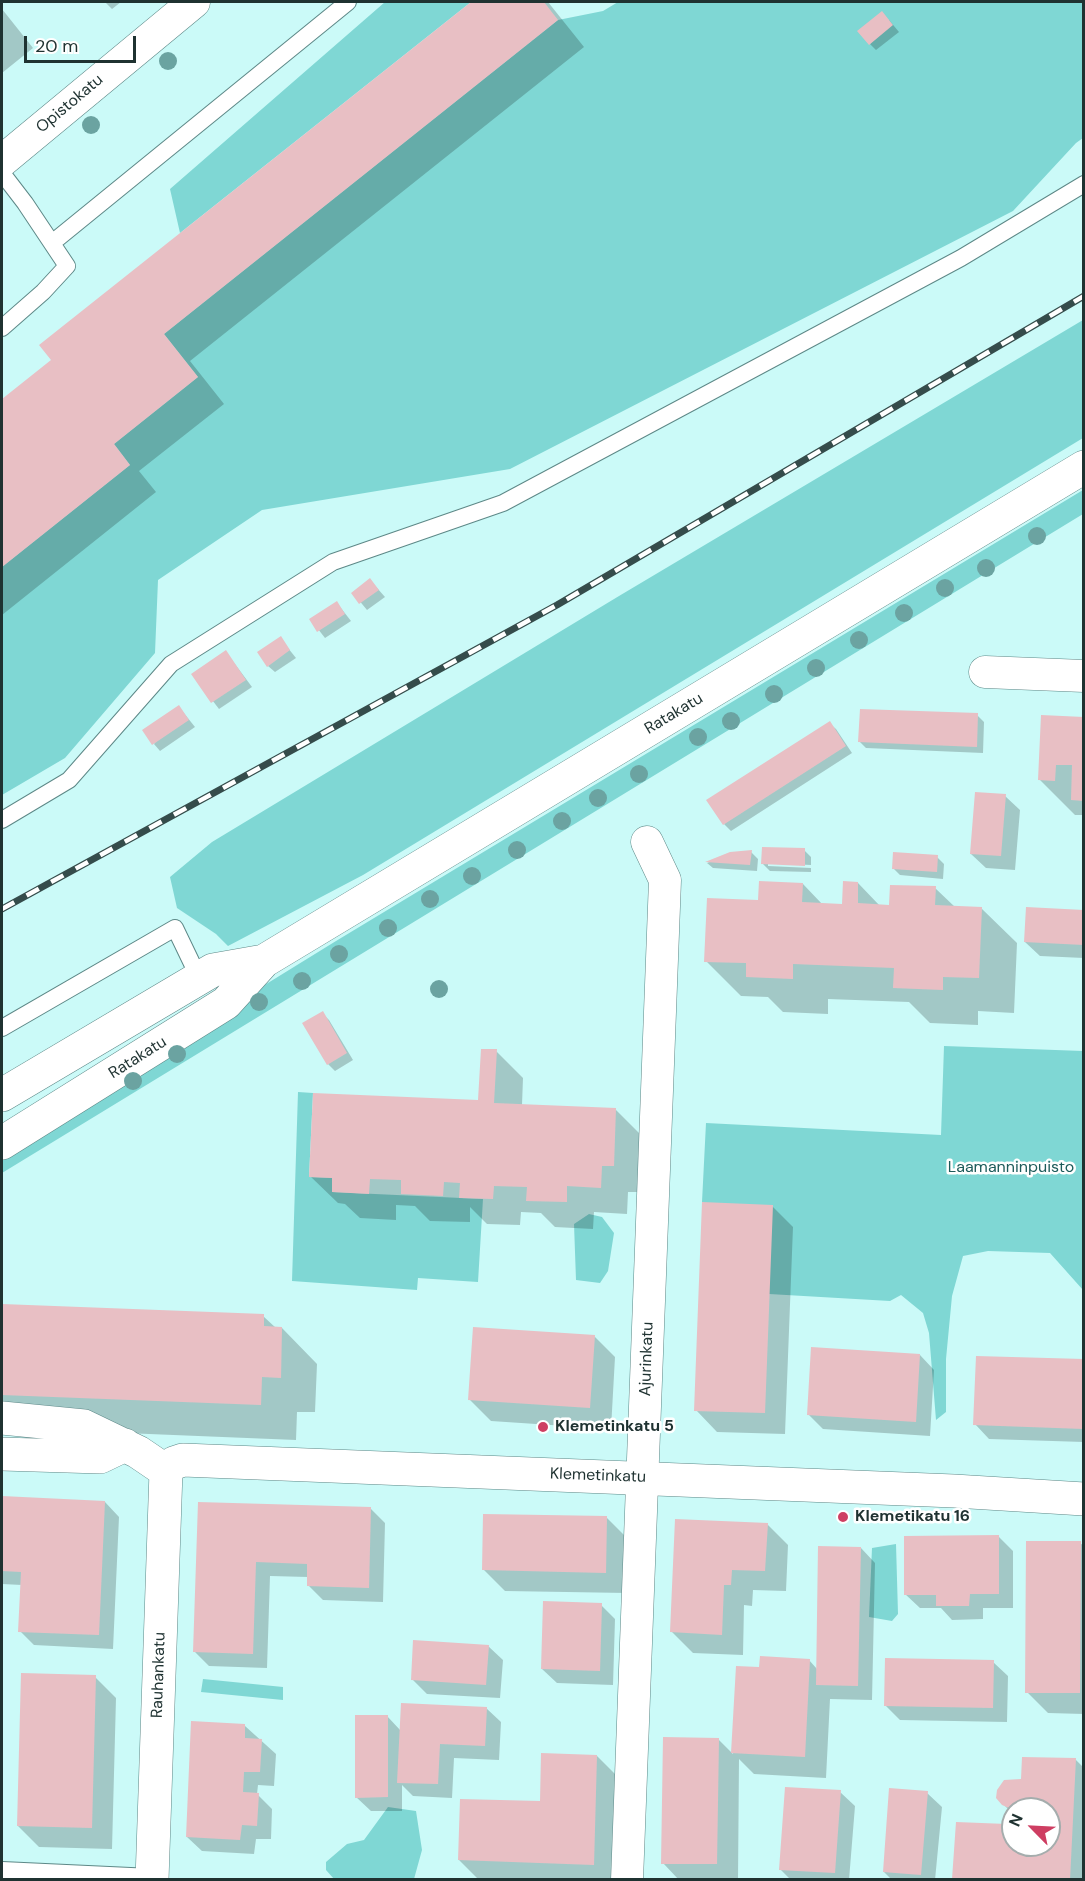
<!DOCTYPE html>
<style>
body{margin:0}
#map{position:relative;width:1085px;height:1881px;overflow:hidden;background:#cbfaf8;font-family:"DM Sans",sans-serif}
canvas{display:block}
.frame{position:absolute;inset:0;border:3px solid #1f3231;pointer-events:none}
.north{position:absolute;left:1001px;top:1797px;width:60px;height:60px;box-sizing:border-box;background:#fff;border:2px solid #a5adad;border-radius:50%;rotate:294deg;font-size:16px;font-weight:700;line-height:24px;text-align:center;color:#1f3231}
.north::after{content:'';display:block;margin:auto;width:21px;height:27px;background:#ce3e62;clip-path:polygon(50% 0,100% 100%,50% 72%,0 100%)}
.scale{position:absolute;left:24px;top:36px;width:112px;height:27px;box-sizing:border-box;border:3px solid #1f3231;border-top:0;padding-left:8px;font-size:18px;line-height:21px;white-space:nowrap;color:#1f3231;-webkit-text-stroke:4px #fff;paint-order:stroke}
</style>
<div id="map">
<canvas width="1085" height="1881"></canvas>
<div class="frame"></div>
<div class="north">N</div>
<div class="scale">20 m</div>
</div>
<script>
const context = document.querySelector('canvas').getContext('2d');
context.lineJoin = 'round';
function fillPath(path, color) { context.fillStyle = color; context.fill(path, 'evenodd'); }
const shape = rows => new Path2D(rows.map(r => 'M' + r).join(''));
function strokePath(path, color, width, dash) { context.strokeStyle = color; context.lineWidth = width; context.lineCap = dash ? 'butt' : 'round'; context.setLineDash(dash || []); context.stroke(path); }
function label(font, color, halo, rows, align = 'center') {
  context.font = font + ' "DM Sans",sans-serif'; context.lineWidth = 5; context.setLineDash([]); context.textBaseline = 'middle'; context.strokeStyle = halo; context.fillStyle = color; for (const [text, x, y, turn = 0] of rows) {
    context.save(); context.translate(x, y); context.rotate((+turn || 0) * Math.PI / 180); context.textAlign = isNaN(turn) ? turn : align; if (halo) context.strokeText(text, 0, 0); context.fillText(text, 0, 0); context.restore();
  }
}
const green = shape([
 [385,2,471,2,180,233,170,189],
 [618,2,1083,2,1083,138,1076,143,1013,211,510,469,262,510,158,580,155,653,65,758,2,795,2,567,130,465,114,444,198,377,164,334,558,20,603,11],
 [1083,320,1083,438,363,875,228,946,216,934,177,908,170,877,212,842,619,596],
 [1083,490,1083,514,2,1173,2,1147,336,941],
 [944,1046,1083,1051,1083,1290,1050,1253,988,1251,963,1256,952,1296,946,1359,946,1412,936,1420,929,1333,923,1313,901,1295,890,1301,769,1294,702,1202,706,1123,941,1135],
 [298,1092,313,1093,309,1177,332,1178,332,1192,483,1199,478,1282,418,1278,417,1290,292,1281],
 [589,1214,602,1217,614,1233,608,1271,600,1283,576,1280,574,1224],
 [896,1544,898,1614,892,1621,869,1617,872,1548],
 [203,1679,283,1687,283,1700,201,1692],
 [388,1807,416,1811,422,1850,414,1879,334,1879,326,1870,326,1862,347,1844,364,1840]
]);
const shadow = shape([
 [105,2,121,2,112,9],
 [473,2,548,2,584,47,190,361,224,404,139,471,156,492,2,615,2,401,53,360,41,346],
 [2,9,33,48,2,73],
 [889,20,899,32,876,50,870,44],
 [370,580,385,597,367,610,353,593],
 [337,603,351,621,325,638,311,620],
 [280,638,296,658,275,672,268,666],
 [226,652,252,687,219,709,193,675],
 [179,707,195,727,160,751,154,744],
 [977,715,984,722,983,753,866,748,859,741],
 [1084,718,1084,815,1075,815,1040,780],
 [829,723,836,729,852,753,731,831,724,824],
 [1005,796,1020,810,1015,870,986,868,971,854],
 [804,850,811,857,811,865,768,863,768,866,811,868,811,872,770,871,763,864],
 [751,852,758,859,757,871,713,868,707,863,730,854],
 [937,857,944,864,943,879,900,875,893,868],
 [858,883,880,906,891,906,935,888,955,907,981,908,1017,943,1014,1013,978,1011,978,1025,930,1023,909,1002,828,999,828,1014,783,1012,768,997,741,996,706,961,760,901,803,884,823,905,844,906],
 [1084,911,1084,958,1040,956,1025,942],
 [322,1013,329,1020,353,1060,335,1071,328,1064],
 [496,1051,523,1078,522,1105,615,1109,642,1136,640,1192,628,1192,627,1214,594,1212,593,1229,555,1227,541,1213,521,1212,520,1225,487,1224,470,1207,470,1222,430,1221,415,1206,396,1205,396,1220,360,1218,345,1204,338,1203,311,1177,480,1102],
 [772,1206,793,1227,785,1434,717,1432,696,1410],
 [2,1306,263,1316,276,1328,282,1328,317,1364,315,1412,297,1412,296,1440,2,1428],
 [594,1336,615,1357,611,1429,491,1421,470,1400],
 [920,1355,934,1370,930,1436,823,1429,808,1414],
 [1084,1361,1084,1442,989,1439,975,1424],
 [2,1497,105,1502,119,1517,113,1649,34,1645,20,1631,22,1585,2,1584],
 [200,1503,371,1509,385,1523,383,1602,323,1600,308,1585,308,1577,270,1576,267,1668,209,1666,195,1652],
 [607,1518,628,1539,627,1593,505,1591,484,1570],
 [767,1524,788,1545,786,1591,753,1590,752,1606,744,1605,743,1655,693,1653,672,1632],
 [999,1537,1013,1551,1013,1608,983,1608,983,1619,952,1620,941,1608,920,1608,905,1594],
 [1080,1543,1084,1546,1084,1714,1048,1713,1027,1692],
 [861,1548,875,1563,872,1700,830,1699,826,1778,754,1774,739,1759,738,1880,679,1880,663,1863,718,1739,733,1754,738,1667,760,1668,809,1660,817,1669],
 [601,1605,615,1619,613,1685,557,1683,542,1669],
 [488,1646,503,1660,500,1698,427,1694,412,1679],
 [993,1662,1008,1676,1007,1722,900,1720,885,1705],
 [95,1677,116,1698,112,1849,39,1847,18,1826],
 [486,1708,501,1722,499,1760,454,1758,452,1798,413,1796,402,1785,402,1811,371,1811,356,1797,387,1716,401,1731],
 [245,1726,276,1754,274,1786,258,1785,257,1794,272,1809,271,1839,256,1839,254,1854,202,1851,187,1837],
 [597,1756,618,1777,614,1880,479,1880,459,1860,541,1803],
 [1075,1759,1084,1768,1084,1880,955,1880,954,1878,1009,1826,1010,1811,1003,1804,1022,1780],
 [1013,1809,1049,1809,1049,1845,1013,1845],
 [840,1792,855,1806,849,1880,791,1880,780,1869],
 [927,1793,942,1807,935,1880,892,1880,884,1872]
]);
const building = shape([
 [471,2,544,2,558,20,164,334,198,377,114,444,130,465,2,567,2,399,51,360,39,345],
 [882,11,893,25,869,45,857,31],
 [370,578,379,590,359,604,351,593],
 [337,601,345,614,317,632,309,619],
 [281,636,290,650,267,667,257,652],
 [226,650,246,680,211,703,191,674],
 [179,705,189,720,152,745,142,730],
 [860,709,978,713,977,747,858,742],
 [1041,715,1084,717,1084,801,1071,800,1072,765,1056,765,1055,781,1038,780],
 [830,721,846,746,723,825,706,800],
 [975,792,1006,794,1001,856,970,854],
 [762,847,805,848,805,866,761,864],
 [752,850,750,865,705,862,730,852],
 [893,852,938,855,937,872,892,869],
 [759,881,803,883,802,902,842,904,843,881,858,882,858,903,889,905,890,885,936,886,935,905,982,907,979,978,943,977,943,990,893,988,894,968,793,964,793,979,746,977,746,963,704,962,707,898,758,900],
 [1026,907,1084,910,1084,945,1024,942],
 [323,1011,347,1053,327,1065,302,1023],
 [481,1049,497,1049,494,1103,616,1108,614,1166,602,1166,601,1188,567,1186,567,1202,526,1201,527,1187,494,1186,493,1199,459,1198,460,1183,444,1182,443,1196,401,1194,401,1180,370,1179,369,1194,332,1192,332,1178,309,1177,313,1093,478,1100],
 [702,1202,773,1205,765,1413,694,1411],
 [2,1304,264,1314,264,1326,282,1327,281,1378,262,1377,261,1405,2,1395],
 [473,1327,595,1335,590,1408,468,1400],
 [811,1347,920,1354,916,1422,807,1415],
 [976,1356,1084,1359,1084,1429,973,1425],
 [2,1496,105,1501,99,1635,18,1632,21,1572,2,1571],
 [198,1502,371,1507,369,1588,307,1586,307,1564,256,1562,253,1654,193,1652],
 [483,1514,607,1516,606,1573,482,1570],
 [675,1519,768,1523,765,1571,732,1570,731,1585,724,1585,722,1635,670,1632],
 [999,1535,999,1594,970,1594,969,1606,936,1606,936,1595,904,1595,904,1536],
 [1026,1541,1081,1541,1080,1693,1025,1693],
 [818,1546,861,1547,858,1686,816,1685],
 [543,1601,602,1603,600,1671,541,1669],
 [413,1640,489,1645,486,1685,411,1680],
 [760,1656,810,1659,805,1757,731,1753,736,1666,759,1667],
 [885,1658,994,1660,993,1708,884,1706],
 [21,1673,96,1675,92,1828,17,1826],
 [401,1703,487,1707,485,1746,440,1744,438,1784,397,1783],
 [355,1715,388,1715,388,1797,355,1798],
 [191,1721,245,1724,245,1738,262,1739,260,1772,244,1772,243,1792,259,1793,257,1826,242,1825,240,1840,186,1837],
 [663,1737,719,1738,717,1864,661,1864],
 [541,1753,597,1755,594,1865,458,1860,460,1799,540,1801],
 [1022,1757,1076,1758,1070,1880,952,1879,956,1822,1007,1824,1009,1808,1002,1805,996,1798,997,1790,1004,1780,1021,1779],
 [1013,1809,1049,1809,1049,1845,1013,1845],
 [785,1787,841,1790,835,1873,779,1870],
 [889,1788,928,1791,921,1875,883,1872]
]);
const service = shape([
 [2,173,25,203,67,266,43,292,2,328],
 [52,243,348,2],
 [2,820,69,780,171,664,333,562,503,503,961,258,1084,184],
 [2,1028,175,928,199,978],
 [2,1870,152,1877]
]);
const minor = shape([
 [2,161,194,2],
 [985,672,1084,676],
 [627,1880,665,880,647,842]
]);
const tertiary = shape([
 [2,1418,84,1426,138,1452,166,1471],
 [2,1454,100,1457,125,1445],
 [166,1471,174,1463,183,1460,954,1491,1084,1499],
 [152,1880,166,1471]
]);
const secondary = shape([
 [2,1095,213,970,264,961],
 [2,1143,226,1003,264,961,1084,467]
]);
const rail = shape([
 [2,909,557,605,1084,296]
]);
const trees = [
 [168,61],
 [91,125],
 [1037,536],
 [986,568],
 [945,588],
 [904,613],
 [859,640],
 [816,668],
 [774,694],
 [731,721],
 [698,737],
 [639,774],
 [598,798],
 [562,821],
 [517,850],
 [472,876],
 [430,899],
 [388,928],
 [339,954],
 [302,981],
 [439,989],
 [259,1002],
 [177,1054],
 [133,1081]
];
const markers = [
 [543,1427,6,"#ce3e62"],
 [843,1517,6,"#ce3e62"]
];
const streetNames = [
 ["Opistokatu",70,104,-40],
 ["Ratakatu",674,714,-31],
 ["Ratakatu",138,1058,-32],
 ["Ajurinkatu",647,1359,-88],
 ["Klemetinkatu",598,1476,2],
 ["Rauhankatu",159,1675,-88]
];
const parkNames = [
 ["Laamanninpuisto",1011,1168]
];
const poiNames = [
 ["Klemetinkatu 5",555,1427],
 ["Klemetikatu 16",855,1517]
];
fillPath(green, '#7fd7d4');
fillPath(shadow, '#0003');
fillPath(building, '#e8bfc4');
strokePath(service, '#5d8887', 18);
strokePath(minor, '#5d8887', 33);
strokePath(tertiary, '#5d8887', 34);
strokePath(secondary, '#5d8887', 34);
strokePath(service, '#fff', 16);
strokePath(minor, '#fff', 32);
strokePath(tertiary, '#fff', 33);
strokePath(secondary, '#fff', 33);
strokePath(rail, '#354c4b', 7);
strokePath(rail, '#fff', 4.5, [14]);
context.fillStyle = '#6ba3a1';
for (const [x, y] of trees) { context.beginPath(); context.arc(x, y, 9, 0, 2 * Math.PI); context.fill(); }
for (const [x, y, r, color] of markers) { const dot = new Path2D(); dot.arc(x, y, r, 0, 2 * Math.PI); context.fillStyle = color; context.fill(dot); strokePath(dot, '#fff', 2); }
label('16px', '#1f3231', '#fff', streetNames);
label('16px', '#1c5b5a', '#fff', parkNames);
label('bold 16px', '#1f3231', '#fff', poiNames, 'left');
</script>
